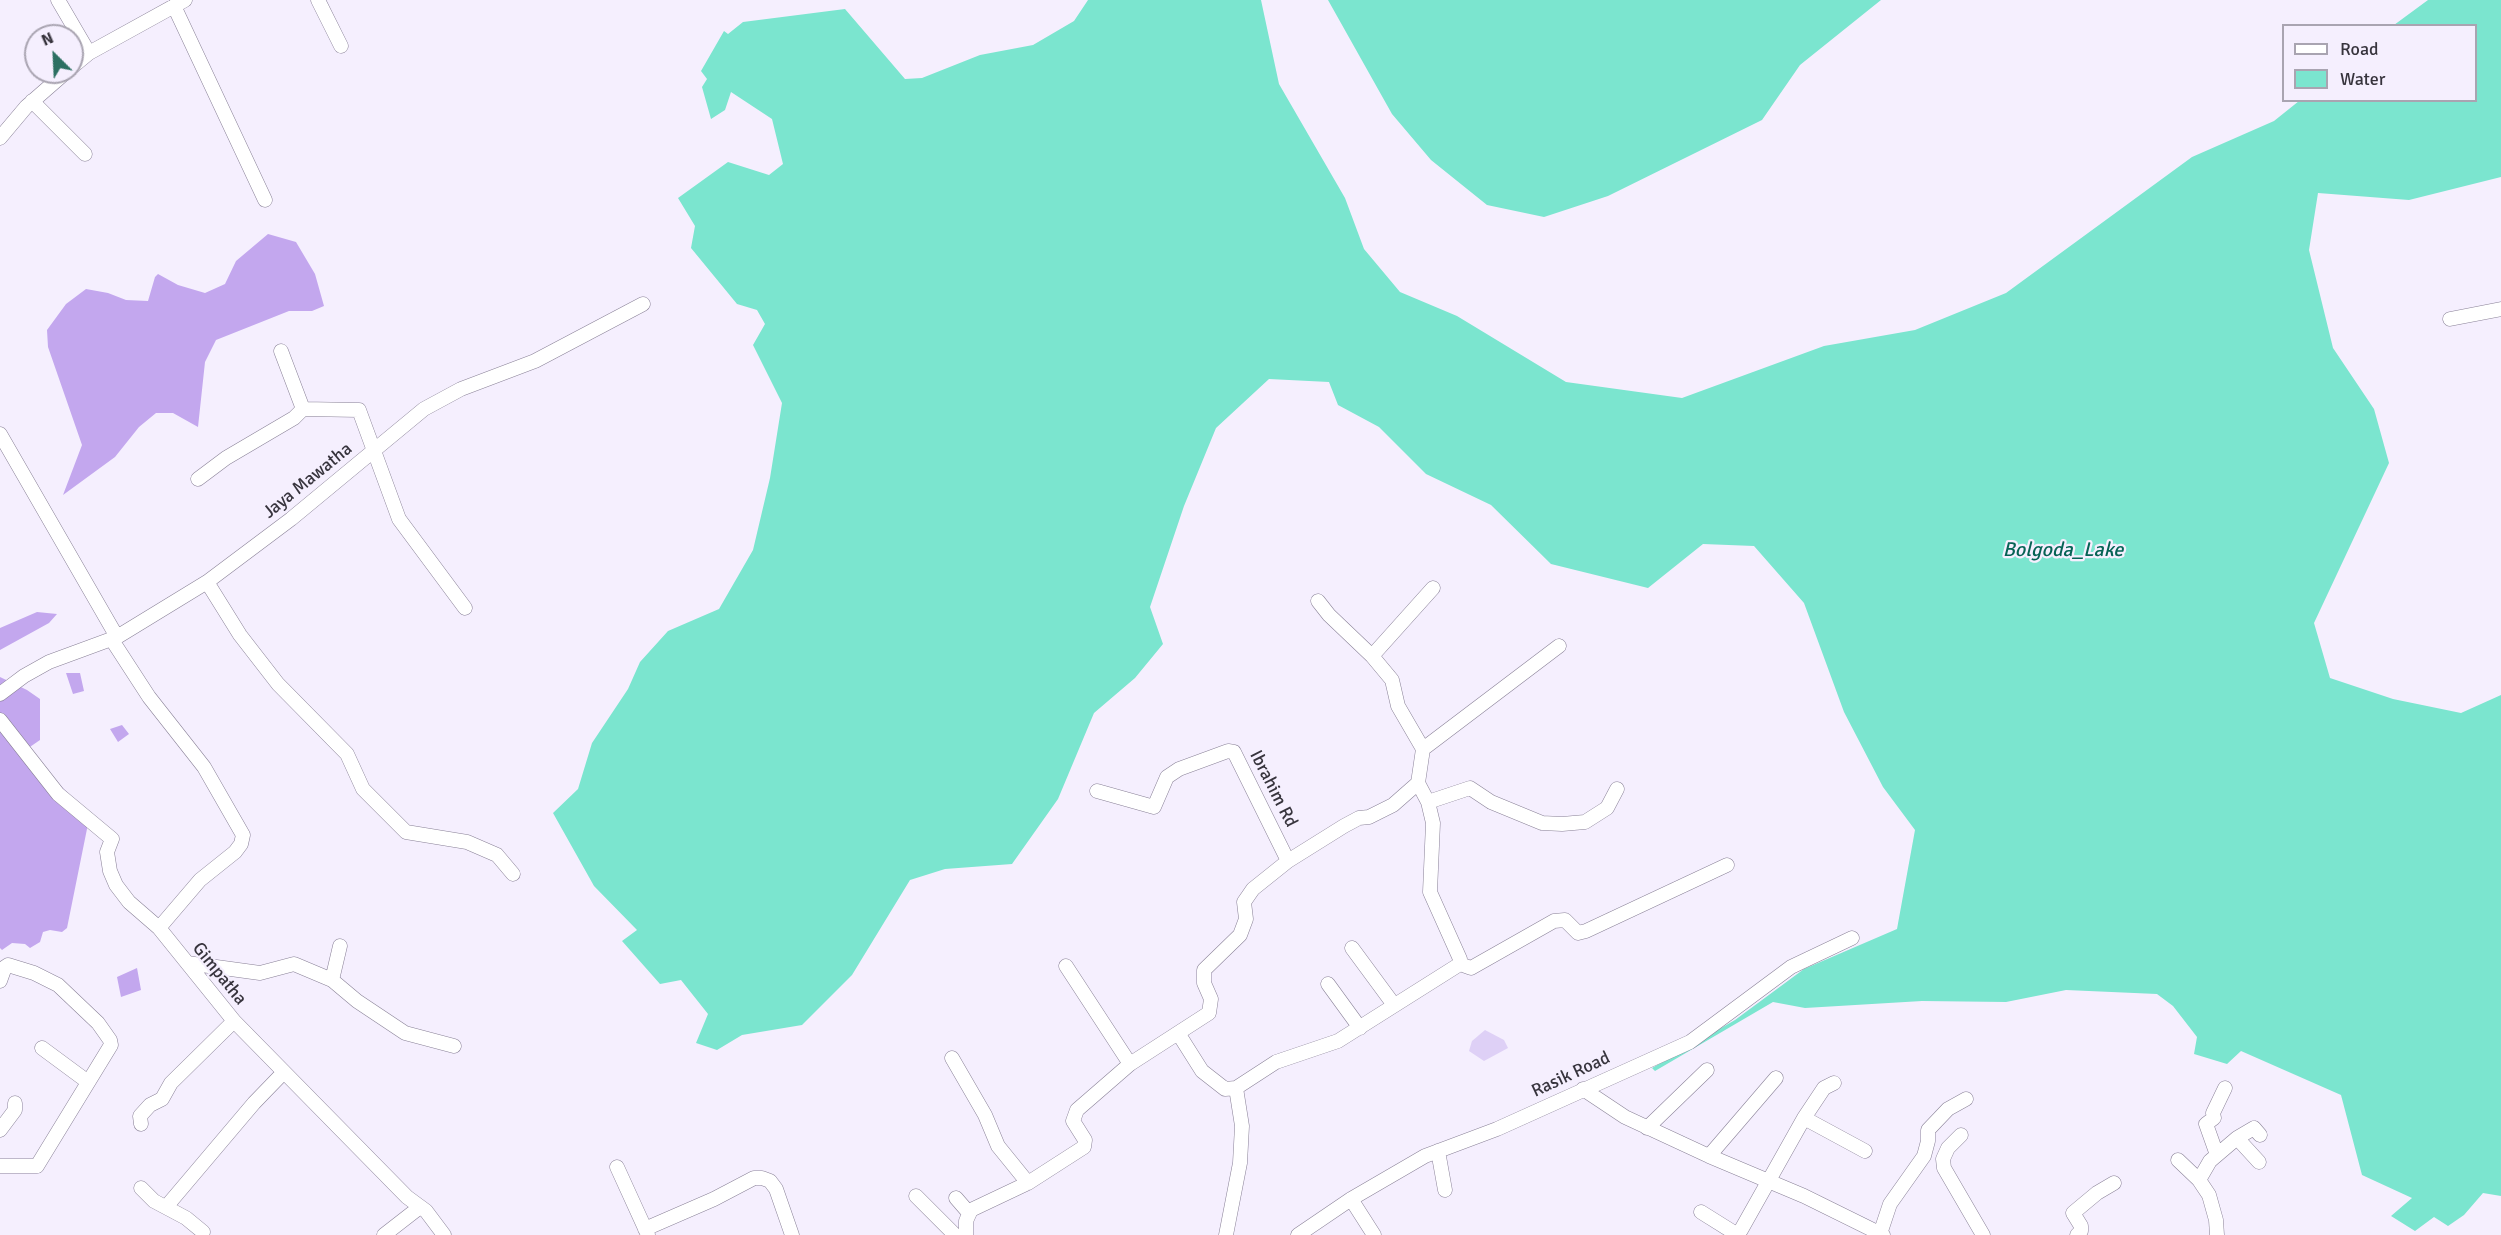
<!DOCTYPE html>
<style>
body{margin:0}
#map{position:relative;width:2501px;height:1235px;overflow:hidden;background:#f5effe;font-family:Signika,sans-serif}
canvas{display:block}
.legend{position:absolute;left:2282px;top:24px;width:195px;height:78px;box-sizing:border-box;background:#f5effe;border:2px solid #a9a4b1;margin:0;padding:8px 10px;list-style:none;font-size:18px;color:#37343d}
.legend li{display:flex;align-items:center;gap:12px;height:30px}
.legend b{width:30px;border:2px solid #a9a4b1}
.north{position:absolute;left:24px;top:24px;width:60px;height:60px;box-sizing:border-box;background:#f5effe;border:2px solid #a9a4b1;border-radius:50%;rotate:336deg;font-size:16px;font-weight:700;line-height:24px;text-align:center;color:#37343d}
.north::after{content:'';display:block;margin:auto;width:21px;height:27px;background:#2c7062;clip-path:polygon(50% 0,100% 100%,50% 72%,0 100%)}
</style>
<div id="map">
<canvas width="2501" height="1235"></canvas>
<ul class="legend">
<li><b style="height:8px;background:#fff"></b>Road</li>
<li><b style="height:16px;background:#7be5cf"></b>Water</li>
</ul>
<div class="north">N</div>
</div>
<script>
const context = document.querySelector('canvas').getContext('2d');
context.lineJoin = 'round';
function fillPath(path, color) { context.fillStyle = color; context.fill(path, 'evenodd'); }
const shape = rows => new Path2D(rows.map(r => 'M' + r).join(''));
function strokePath(path, color, width, dash) { context.strokeStyle = color; context.lineWidth = width; context.lineCap = dash ? 'butt' : 'round'; context.setLineDash(dash || []); context.stroke(path); }
function label(font, color, halo, rows, align = 'center') {
  context.font = font + ' Signika,sans-serif'; context.lineWidth = 4.5; context.setLineDash([]); context.textBaseline = 'middle'; context.strokeStyle = halo; context.fillStyle = color; for (const [text, x, y, turn = 0] of rows) {
    context.save(); context.translate(x, y); context.rotate((+turn || 0) * Math.PI / 180); context.textAlign = isNaN(turn) ? turn : align; if (halo) context.strokeText(text, 0, 0); context.fillText(text, 0, 0); context.restore();
  }
}
const green = shape([
 [1485,1030,1504,1040,1508,1048,1484,1061,1469,1051,1472,1041]
]);
const forest = shape([
 [268,234,296,242,315,274,324,306,312,311,289,311,216,340,205,362,198,427,173,413,156,413,139,427,115,457,63,495,82,445,48,347,47,330,66,304,86,289,108,293,126,300,148,301,155,277,158,274,178,285,205,293,225,284,236,261],
 [37,612,57,614,49,623,0,650,0,628],
 [66,673,80,673,84,691,73,694],
 [0,677,27,690,40,699,40,740,24,751,90,814,67,928,62,932,50,930,43,932,40,942,30,948,25,944,12,943,2,950,0,948],
 [122,725,129,734,118,742,110,729],
 [137,968,141,990,121,997,117,977]
]);
const water = shape([
 [1088,0,1261,0,1279,84,1345,198,1364,249,1400,292,1457,316,1566,382,1682,398,1824,346,1915,330,2006,293,2192,157,2274,121,2299,101,2476,100,2476,26,2394,25,2428,0,2501,0,2501,177,2409,200,2318,193,2309,250,2333,348,2374,409,2389,463,2314,623,2330,678,2393,699,2461,713,2501,695,2501,1196,2483,1193,2464,1215,2448,1226,2434,1217,2415,1231,2391,1216,2412,1198,2362,1175,2341,1095,2241,1051,2227,1064,2194,1054,2197,1037,2173,1006,2157,994,2066,990,2006,1002,1922,1001,1805,1008,1773,1002,1655,1071,1652,1068,1735,1020,1804,969,1897,929,1915,830,1883,787,1844,712,1804,603,1754,546,1703,544,1648,588,1551,564,1491,505,1426,474,1379,427,1338,405,1329,382,1269,379,1216,428,1184,506,1150,607,1163,644,1135,678,1094,713,1058,799,1012,864,945,869,910,880,852,975,802,1025,742,1035,717,1050,696,1043,708,1014,681,980,660,984,622,941,637,930,594,886,553,813,578,789,592,743,628,689,640,662,668,631,719,609,753,550,770,478,782,403,753,345,765,324,757,310,737,304,691,248,695,226,678,198,728,162,769,175,783,164,772,119,731,92,725,110,711,119,702,87,707,79,701,71,724,31,728,34,743,22,845,9,905,79,922,78,980,55,1033,45,1074,21],
 [1328,0,1881,0,1800,65,1762,120,1608,196,1544,217,1487,205,1431,160,1392,114]
]);
const minor = shape([
 [58,0,89,53],
 [318,0,341,46],
 [174,6,265,200],
 [72,67,89,53,185,0],
 [32,101,85,154],
 [0,138,26,107,66,72],
 [2450,319,2501,309],
 [281,351,303,409],
 [0,434,117,637],
 [198,479,226,458,294,418,303,409,359,410,399,519,465,608],
 [207,582,240,635,278,684,347,754,363,789,406,832,467,842,497,855,513,874],
 [1318,601,1329,615,1372,656],
 [112,640,149,697,204,767,243,835,241,844,235,852,200,880,159,928],
 [0,694,24,676,49,662,117,637,207,582,291,519,424,409,461,389,535,361,643,304],
 [0,720,58,794,112,839,107,852,110,871,116,885,129,902,159,928,234,1021,407,1197,426,1211,444,1235],
 [1423,749,1559,646],
 [1097,791,1154,807,1167,777,1179,769,1228,751,1234,752,1288,861],
 [1428,802,1470,788,1491,802,1542,823,1562,824,1585,822,1607,808,1617,789],
 [1352,948,1394,1005],
 [187,963,260,973,294,964,332,980,357,1001,405,1033,454,1046],
 [1460,964,1471,968,1554,921,1565,920,1578,933,1586,931,1727,865],
 [1066,966,1130,1064],
 [332,980,340,946],
 [0,981,5,967,8,965,34,973,58,985,98,1023,110,1040,111,1045,37,1166,0,1166],
 [1328,984,1360,1028],
 [1178,1033,1202,1071,1225,1089,1236,1088],
 [42,1048,88,1082],
 [952,1058,985,1115,998,1146,1028,1183],
 [1583,1089,1625,1117,1709,1156,1804,1196,1883,1235],
 [1804,1118,1865,1151],
 [141,1124,140,1116,150,1105,162,1099,171,1083,234,1021],
 [1647,1128,1707,1070],
 [0,1130,15,1110,15,1103],
 [1961,1135,1948,1148,1943,1159,1944,1168,1983,1235],
 [2237,1138,2254,1128,2260,1135],
 [1438,1151,1445,1190],
 [2217,1155,2206,1124,2214,1118,2213,1113,2225,1088],
 [1709,1156,1776,1078],
 [2178,1160,2199,1180,2209,1195,2216,1220,2217,1235],
 [617,1167,648,1235],
 [2199,1180,2210,1161,2237,1138,2259,1162],
 [141,1188,154,1201,186,1218,203,1232],
 [916,1196,955,1235],
 [956,1198,969,1213],
 [1351,1199,1374,1235],
 [166,1207,254,1103,283,1073],
 [1701,1212,1733,1232,1738,1233,1741,1230,1804,1118,1824,1088,1834,1083],
 [645,1229,714,1199,754,1178,762,1178,770,1181,776,1189,792,1235],
 [1880,1234,1890,1204,1924,1156,1928,1141,1928,1130,1948,1109,1966,1099],
 [384,1235,420,1207],
 [966,1235,966,1221,971,1210,1028,1183,1084,1147,1085,1140,1073,1121,1077,1110,1130,1064,1209,1013,1211,999,1204,983,1204,970,1240,935,1246,919,1244,902,1253,889,1288,861,1344,826,1359,818,1369,817,1393,805,1418,783],
 [1226,1235,1240,1163,1242,1126,1236,1088,1276,1062,1338,1041,1460,964,1460,959,1430,892,1433,823,1428,802,1418,783,1423,749,1398,706,1392,680,1372,656,1433,588],
 [1298,1235,1351,1199,1425,1156,1497,1129,1690,1042,1791,967,1852,938],
 [2077,1235,2081,1231,2081,1226,2073,1213,2097,1193,2114,1183]
]);
const streetNames = [
 ["Jaya Mawatha",308,481,-39],
 ["Ibrahim Rd",1273,789,63],
 ["Gimpatha",219,974,51],
 ["Rasik Road",1571,1075,-25]
];
const waterNames = [
 ["Bolgoda_Lake",2063,551]
];
fillPath(green, '#ded0f6');
fillPath(forest, '#c3a7ee');
fillPath(water, '#7be5cf');
strokePath(minor, '#898197', 15);
strokePath(minor, '#fff', 14);
label('18px', '#37343d', '#f5effe', streetNames);
label('italic 20px', '#066355', '#f5effe', waterNames);
</script>
